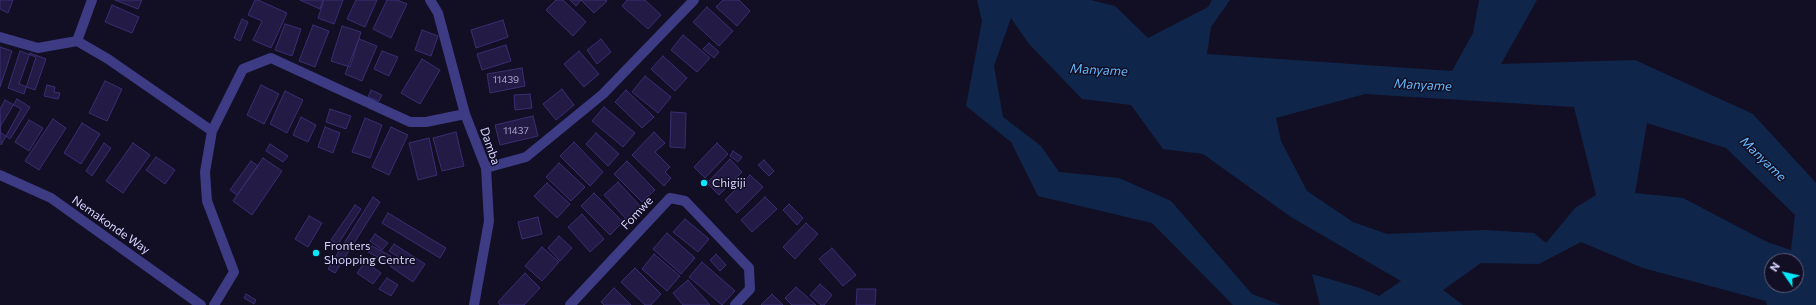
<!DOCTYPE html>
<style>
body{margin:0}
#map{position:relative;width:1816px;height:305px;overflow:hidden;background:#120f25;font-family:Commissioner,sans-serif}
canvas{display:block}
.north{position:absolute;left:1764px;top:253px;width:40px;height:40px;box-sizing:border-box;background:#120f25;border:1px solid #615e7c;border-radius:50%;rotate:304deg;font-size:11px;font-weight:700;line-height:16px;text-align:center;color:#d8d4ff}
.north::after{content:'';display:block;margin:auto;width:14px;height:18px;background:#03e8fc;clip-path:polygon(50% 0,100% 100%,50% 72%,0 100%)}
</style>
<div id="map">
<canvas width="1816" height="305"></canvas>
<div class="north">N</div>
</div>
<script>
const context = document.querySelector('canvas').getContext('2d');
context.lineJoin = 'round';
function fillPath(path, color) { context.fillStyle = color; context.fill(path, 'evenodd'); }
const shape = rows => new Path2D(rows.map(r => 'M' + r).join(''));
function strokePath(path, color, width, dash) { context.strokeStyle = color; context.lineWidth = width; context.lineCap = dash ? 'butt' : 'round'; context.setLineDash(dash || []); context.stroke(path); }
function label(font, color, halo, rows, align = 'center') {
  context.font = font + ' Commissioner,sans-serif'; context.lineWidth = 3; context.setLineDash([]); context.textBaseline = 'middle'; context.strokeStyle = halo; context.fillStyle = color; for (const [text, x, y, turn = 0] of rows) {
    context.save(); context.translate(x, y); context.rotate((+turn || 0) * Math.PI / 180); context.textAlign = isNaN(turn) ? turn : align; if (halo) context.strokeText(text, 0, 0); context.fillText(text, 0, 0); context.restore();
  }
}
const water = shape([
 [977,0,1091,0,1115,6,1148,38,1208,7,1212,0,1230,0,1211,27,1207,54,1452,71,1473,33,1479,0,1537,0,1501,64,1635,60,1753,114,1816,183,1816,305,1767,305,1766,301,1643,268,1581,242,1539,264,1481,263,1443,290,1463,305,1320,305,1312,274,1360,288,1379,296,1401,281,1291,217,1203,154,1163,149,1131,105,1082,99,1029,44,1011,18,994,66,1003,117,1041,146,1059,172,1119,178,1171,201,1252,294,1281,305,1233,305,1152,223,1038,196,1011,142,966,106,982,21],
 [1365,94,1574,107,1596,195,1575,208,1546,243,1534,233,1484,230,1387,234,1353,222,1307,191,1281,141,1276,118],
 [1647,123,1726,148,1795,215,1791,250,1767,242,1683,198,1635,193],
 [1772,261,1796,261,1796,285,1772,285]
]);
const building = shape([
 [0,0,13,0,8,13,0,9,0,0],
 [115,0,142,0,138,9,115,0],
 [255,0,258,0,287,13,271,48,253,40,262,21,248,15,255,0],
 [300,0,323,0,320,9,300,0],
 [324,0,343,0,334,24,318,18,324,0],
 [356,0,377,0,365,27,347,19,356,0],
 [387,0,397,0,407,4,391,38,373,29,387,0],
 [556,0,563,0,586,22,573,36,546,10,556,0],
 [570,0,606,0,607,1,594,13,581,0,576,6,570,0],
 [627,0,645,0,661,15,648,29,622,6,627,0],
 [723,0,739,0,750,11,737,26,716,7,723,0],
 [112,5,139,17,132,33,105,22,112,5],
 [707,7,733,31,719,46,693,22,707,7],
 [242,19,248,22,240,41,234,38,242,19],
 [503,20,508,37,476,48,471,30,503,20],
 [285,24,301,29,292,56,275,50,285,24],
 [313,25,329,31,315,67,299,61,313,25],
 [342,26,361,32,350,67,331,61,342,26],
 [422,30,438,36,431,56,415,50,422,30],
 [683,35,710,58,697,72,671,50,683,35],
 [359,39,377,46,362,81,345,74,359,39],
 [601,39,611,52,597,64,587,50,601,39],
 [709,43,719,52,714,58,703,49,709,43],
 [506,45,511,61,482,70,477,54,506,45],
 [0,47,12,51,0,87,0,47],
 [20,51,36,57,24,94,8,88,20,51],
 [382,51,398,57,389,76,374,69,382,51],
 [579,51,599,74,584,87,564,64,579,51],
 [30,53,46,59,35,90,19,84,30,53],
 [663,56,687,78,675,91,651,69,663,56],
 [422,59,440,70,420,104,401,93,422,59],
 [522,68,525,86,490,93,487,74,522,68],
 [645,76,671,97,658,113,632,92,645,76],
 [105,81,122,89,107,121,89,113,105,81],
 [47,85,55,87,54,92,60,93,58,99,44,96,47,85],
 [261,85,279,94,264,124,247,115,261,85],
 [562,89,574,105,556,120,543,104,562,89],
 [371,90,382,95,379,101,368,97,371,90],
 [626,90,654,117,642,128,615,102,626,90],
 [285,91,303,100,287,133,270,124,285,91],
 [530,94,532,108,515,110,514,95,530,94],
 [17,99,30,107,10,139,0,132,0,127,17,99],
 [5,100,21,109,1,145,0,109,5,100],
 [604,107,635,133,623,147,592,121,604,107],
 [330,109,351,116,346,129,326,122,330,109],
 [671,112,686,113,685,148,670,147,671,112],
 [533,116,538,136,500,145,495,125,533,116],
 [301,117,316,125,308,142,293,135,301,117],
 [365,118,382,125,370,158,352,152,365,118],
 [53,119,66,128,39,170,25,161,53,119],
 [29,120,43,128,29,151,15,142,29,120],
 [82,123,100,134,81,164,64,153,82,123],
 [325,127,340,133,333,153,318,147,325,127],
 [391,127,408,135,389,175,372,167,391,127],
 [456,132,464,166,442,171,433,138,456,132],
 [654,132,665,143,655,152,670,167,665,172,671,178,664,186,632,155,654,132],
 [596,133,619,154,608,166,586,144,596,133],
 [429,138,437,175,418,180,409,143,429,138],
 [574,142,603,172,590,186,560,156,574,142],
 [104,143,111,148,92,176,86,171,104,143],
 [133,143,150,155,123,193,106,181,133,143],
 [717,143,728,154,705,178,694,167,717,143],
 [270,144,288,156,283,162,266,151,270,144],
 [733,151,742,157,738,162,730,156,733,151],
 [156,157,175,170,165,184,146,170,156,157],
 [263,158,282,171,252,215,233,201,263,158],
 [730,159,742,172,719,195,707,183,730,159],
 [764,160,774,171,769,176,758,165,764,160],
 [251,161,258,166,237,195,230,190,251,161],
 [627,161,655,190,642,202,614,174,627,161],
 [559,163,585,187,571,201,546,177,559,163],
 [750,175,763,187,737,213,725,200,750,175],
 [618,182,641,207,627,220,604,195,618,182],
 [547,183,570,204,557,218,534,196,547,183],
 [594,193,623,222,610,235,581,206,594,193],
 [373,197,380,202,335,273,328,269,373,197],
 [765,197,777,209,752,232,741,220,765,197],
 [789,204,803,218,797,225,783,210,789,204],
 [355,205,361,209,338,244,331,240,355,205],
 [388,213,446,248,440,258,382,223,388,213],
 [582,214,604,239,590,252,568,227,582,214],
 [309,216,322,223,308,247,295,239,309,216],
 [538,217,542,234,522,239,518,222,538,217],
 [685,219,709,239,698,252,673,232,685,219],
 [806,223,818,234,795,259,783,247,806,223],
 [667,233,695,258,681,274,653,249,667,233],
 [375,234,388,243,382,250,370,241,375,234],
 [559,236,572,248,560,261,548,248,559,236],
 [394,244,425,264,413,282,390,266,397,256,389,251,394,244],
 [372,246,391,256,387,262,368,252,372,246],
 [542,247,559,262,542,281,525,266,542,247],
 [832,248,856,275,843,286,819,259,832,248],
 [654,254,680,276,667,291,642,269,654,254],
 [716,254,726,265,720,271,710,260,716,254],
 [365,262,381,273,373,284,357,273,365,262],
 [702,262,735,291,722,305,689,277,702,262],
 [635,268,661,294,651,305,645,305,621,282,635,268],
 [525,273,540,288,524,305,500,305,498,302,525,273],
 [387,278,398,285,391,296,379,289,387,278],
 [688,280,710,305,683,305,673,293,688,280],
 [820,284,832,295,824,305,821,305,810,295,820,284],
 [796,287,816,305,792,305,785,298,796,287],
 [614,288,631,305,604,305,601,302,614,288],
 [857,289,876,289,875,305,856,305,857,289],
 [246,294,256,300,254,304,244,298,246,294],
 [772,294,783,305,761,305,772,294]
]);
const minor = shape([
 [430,0,438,13,465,114,486,168,489,221,474,305],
 [0,37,38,48,77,41,92,0],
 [77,41,108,59,212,131],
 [486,168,526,157,603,94,694,0],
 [0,175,51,198,201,305],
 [214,305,234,272,207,201,205,172,212,131,243,69,271,58,410,122,426,122,465,114],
 [570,305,670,198,685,201,749,268,750,289,735,305]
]);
const markers = [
 [704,183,4,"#03e8fc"],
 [316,253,4,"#03e8fc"]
];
const numberNames = [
 ["11439",506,80],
 ["11437",516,131]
];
const streetNames = [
 ["Damba",490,146,71],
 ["Fomwe",637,213,-47],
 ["Nemakonde Way",111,225,35]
];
const poiNames = [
 ["Chigiji",712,183],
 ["Fronters",324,246],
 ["Shopping Centre",324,260]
];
const waterNames = [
 ["Manyame",1099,70,3],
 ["Manyame",1423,85,3],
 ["Manyame",1763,159,44]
];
fillPath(water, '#0f264a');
fillPath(building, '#231b46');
strokePath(building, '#3a2e72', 1);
strokePath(minor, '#3c3b84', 10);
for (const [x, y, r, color] of markers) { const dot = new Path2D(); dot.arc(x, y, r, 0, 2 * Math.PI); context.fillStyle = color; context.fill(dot); strokePath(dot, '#120f25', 1.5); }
label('10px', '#aba6d1', null, numberNames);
label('12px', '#d8d4ff', '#120f25', streetNames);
label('12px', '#d8d4ff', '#120f25', poiNames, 'left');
label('italic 13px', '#63b9fd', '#120f25', waterNames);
</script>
